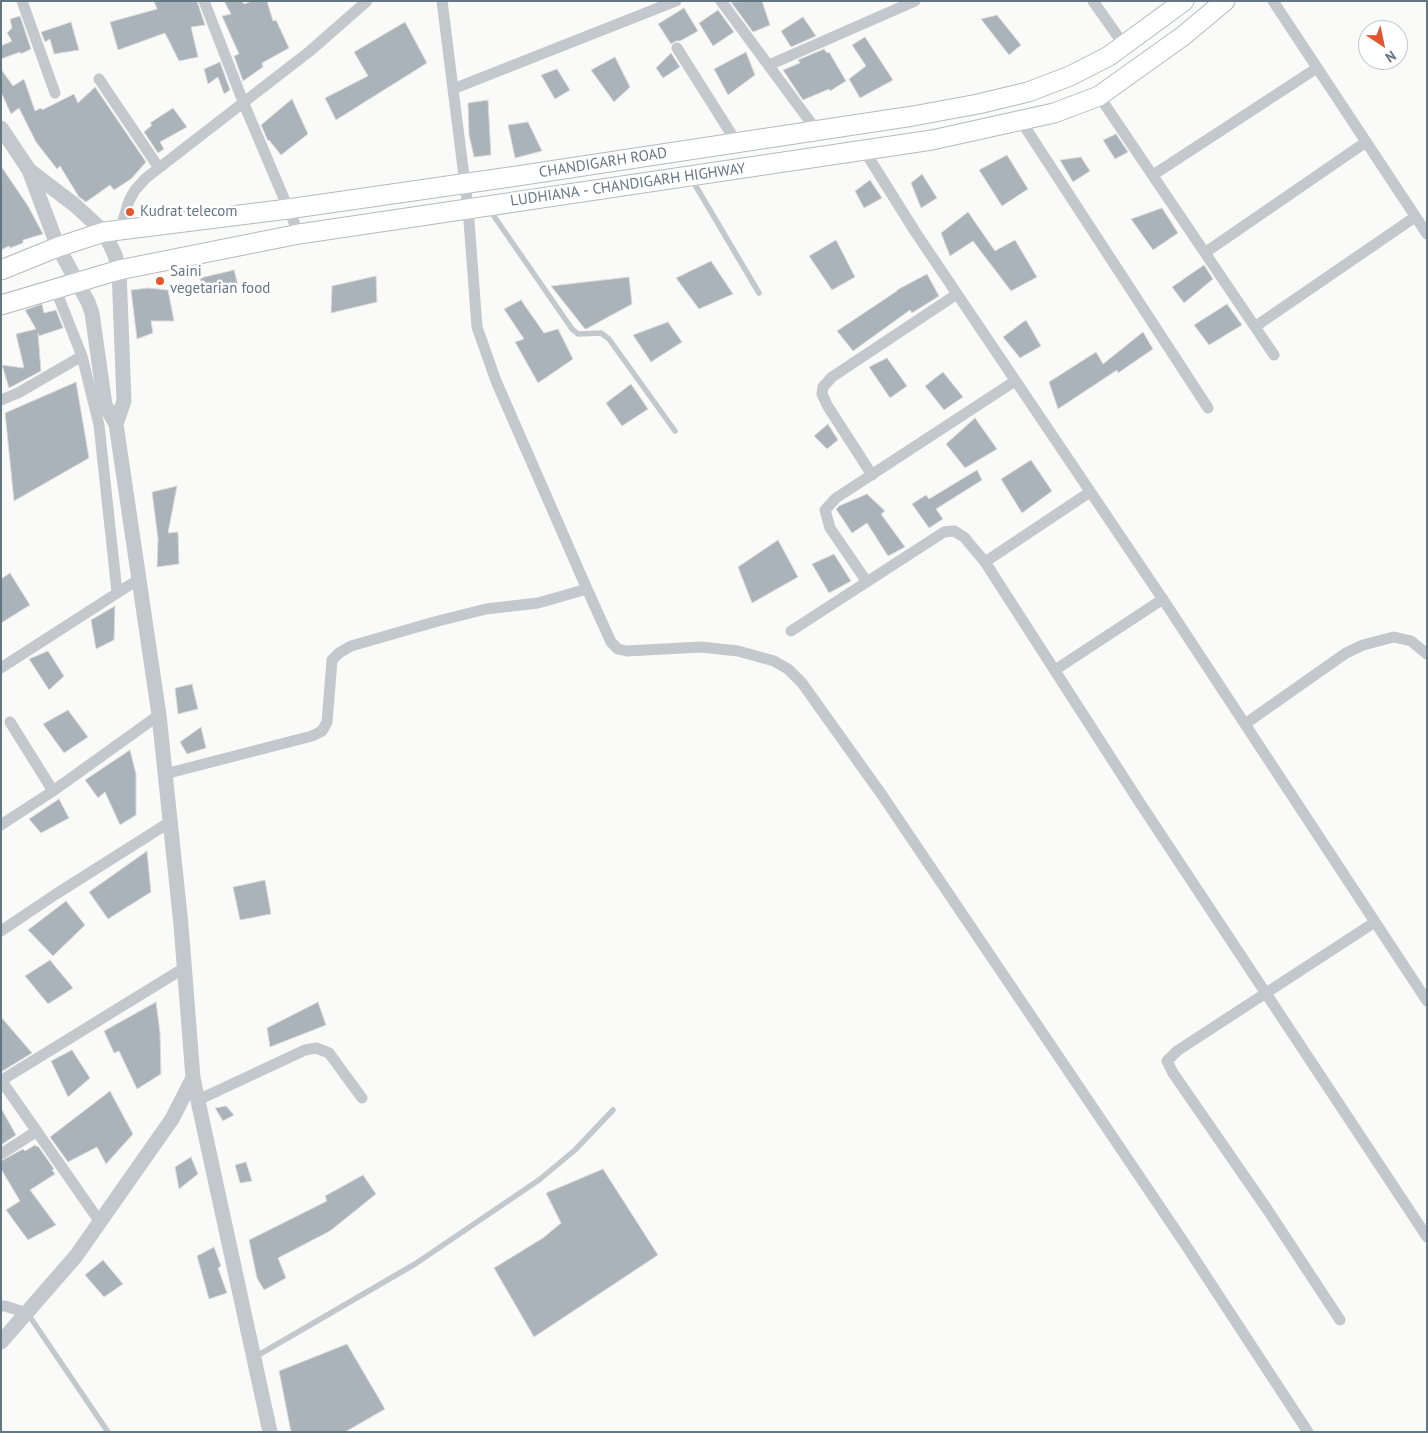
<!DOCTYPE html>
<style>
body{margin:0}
#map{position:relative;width:1428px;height:1433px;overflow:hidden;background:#fafaf8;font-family:"PT Sans",sans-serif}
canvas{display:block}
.frame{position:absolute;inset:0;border:2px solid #657683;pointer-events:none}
.north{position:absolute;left:1358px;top:20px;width:50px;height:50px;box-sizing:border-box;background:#fff;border:1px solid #c1c8cd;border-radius:50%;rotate:146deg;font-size:14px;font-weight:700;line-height:20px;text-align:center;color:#657683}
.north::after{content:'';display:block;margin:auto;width:18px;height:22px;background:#e4572e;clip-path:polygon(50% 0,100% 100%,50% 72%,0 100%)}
</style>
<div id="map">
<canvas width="1428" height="1433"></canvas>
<div class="frame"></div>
<div class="north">N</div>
</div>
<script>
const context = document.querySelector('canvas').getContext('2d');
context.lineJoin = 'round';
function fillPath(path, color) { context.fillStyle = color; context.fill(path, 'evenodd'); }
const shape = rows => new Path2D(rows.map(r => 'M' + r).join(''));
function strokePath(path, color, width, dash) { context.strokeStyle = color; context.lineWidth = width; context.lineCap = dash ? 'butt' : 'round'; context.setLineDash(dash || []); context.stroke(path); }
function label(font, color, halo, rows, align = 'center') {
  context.font = font + ' "PT Sans",sans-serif'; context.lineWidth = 5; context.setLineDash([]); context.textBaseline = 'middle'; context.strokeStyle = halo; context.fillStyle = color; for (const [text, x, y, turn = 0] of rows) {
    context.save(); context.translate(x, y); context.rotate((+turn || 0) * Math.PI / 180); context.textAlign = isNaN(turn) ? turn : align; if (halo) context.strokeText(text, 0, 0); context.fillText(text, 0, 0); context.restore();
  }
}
const building = shape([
 [154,1,197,1,205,25,191,27,198,57,179,61,165,33,118,50,110,22,157,9,154,1],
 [224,1,242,1,244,4,252,1,267,1,273,21,276,20,289,48,262,63,263,67,243,81,234,56,239,54,222,16,231,14,224,1],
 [762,1,770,25,753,32,731,2,762,1],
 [684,8,698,31,680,41,676,41,671,44,658,24,684,8],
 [718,10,734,32,713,46,699,23,718,10],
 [997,15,1021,45,1009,55,981,19,997,15],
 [20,16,31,49,21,54,20,52,1,59,1,46,12,41,7,33,12,28,10,19,20,16],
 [803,17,816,36,791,47,781,31,803,17],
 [71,22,79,50,54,54,50,39,45,42,41,32,71,22],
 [405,22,427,63,336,120,325,98,368,76,354,52,405,22],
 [865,37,893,80,860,98,849,79,866,66,852,45,865,37],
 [824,49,827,53,829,52,846,81,830,91,829,89,803,100,783,70,800,63,798,60,824,49],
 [746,52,755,75,728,95,714,69,746,52],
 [671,53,680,67,663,78,656,68,671,53],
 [615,57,630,87,614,102,591,70,615,57],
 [220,62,230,90,224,94,218,77,208,84,204,69,220,62],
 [1,69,13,86,24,79,35,111,41,108,42,110,74,94,78,103,95,87,146,162,131,179,114,190,110,185,86,202,79,197,60,166,57,169,36,142,19,108,11,114,1,92,1,69],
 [557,69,570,90,555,99,541,75,557,69],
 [292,99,308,134,281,155,269,140,268,141,261,125,292,99],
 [488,100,491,155,474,157,469,135,468,103,488,100],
 [173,108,187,127,160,142,164,149,158,153,144,132,152,125,150,123,173,108],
 [528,122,542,151,515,158,508,125,528,122],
 [1116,134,1128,152,1115,159,1103,140,1116,134],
 [1007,155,1028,189,1002,206,979,170,1007,155],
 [1081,157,1090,171,1073,182,1060,160,1081,157],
 [1,166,28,206,43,234,23,240,23,243,10,248,9,246,1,250,1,166],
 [922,174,937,198,921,208,911,183,922,174],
 [870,180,882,198,864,208,855,191,870,180],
 [1162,208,1178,233,1153,250,1131,219,1162,208],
 [968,212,995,251,1015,240,1037,277,1011,291,973,241,950,256,941,233,968,212],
 [836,240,855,277,832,290,809,256,836,240],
 [711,261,733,294,699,309,676,278,711,261],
 [1204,265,1213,279,1184,303,1172,287,1204,265],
 [234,270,238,285,202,294,200,278,234,270],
 [927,274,939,296,912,313,910,310,853,351,837,331,897,291,897,290,927,274],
 [376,276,377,302,331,313,332,286,376,276],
 [629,277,632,304,586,329,585,329,551,286,629,277],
 [148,288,168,290,174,321,151,321,153,333,137,339,131,290,148,288],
 [521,300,544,333,558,329,573,359,538,383,515,342,524,339,504,309,521,300],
 [42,304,44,313,56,310,63,328,39,336,38,333,41,371,9,388,2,365,24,368,16,334,36,329,25,310,42,304],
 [1227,304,1242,325,1209,345,1194,325,1227,304],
 [1026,320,1041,346,1020,358,1003,337,1026,320],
 [668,322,682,342,651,362,633,335,668,322],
 [1143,332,1153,349,1118,373,1117,370,1058,409,1049,382,1096,352,1103,364,1143,332],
 [887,358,907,386,890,398,869,367,887,358],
 [943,372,963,397,944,410,925,386,943,372],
 [76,382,89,458,14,501,5,413,76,382],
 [631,384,648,409,622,426,606,403,631,384],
 [975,418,997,449,965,468,946,444,975,418],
 [828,424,838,440,827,449,814,436,828,424],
 [1031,460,1052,491,1022,513,1001,479,1031,460],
 [977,470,982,480,936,509,943,519,929,528,912,504,926,495,929,499,977,470],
 [177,486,168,533,178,532,179,564,157,567,158,539,152,492,177,486],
 [867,494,885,511,881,514,905,547,888,556,867,523,852,533,836,509,839,506,867,494],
 [778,540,798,577,752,603,738,567,778,540],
 [834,554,851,581,829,593,812,564,834,554],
 [10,573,30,605,1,623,1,579,10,573],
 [115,606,114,640,96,649,91,620,115,606],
 [48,651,64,676,49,690,29,659,48,651],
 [192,684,198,709,178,714,175,688,192,684],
 [68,710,88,737,64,753,43,724,68,710],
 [201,727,206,748,187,754,180,742,201,727],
 [130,750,136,774,136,815,120,825,105,792,98,798,85,780,130,750],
 [59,799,69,818,41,833,29,819,59,799],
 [147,851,151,892,108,919,89,892,147,851],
 [265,880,271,914,240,920,233,887,265,880],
 [66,901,85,925,53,956,28,930,66,901],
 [50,960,73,988,48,1004,25,976,50,960],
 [156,1002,160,1032,161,1074,137,1089,119,1051,114,1053,104,1031,156,1002],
 [318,1002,326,1025,270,1047,267,1028,318,1002],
 [1,1017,32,1053,1,1072,1,1017],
 [72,1050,90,1078,68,1097,51,1061,72,1050],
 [110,1091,133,1134,106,1164,97,1147,68,1162,50,1137,110,1091],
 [226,1106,234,1115,223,1121,215,1108,226,1106],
 [1,1108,16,1135,1,1145,1,1108],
 [35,1145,37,1147,38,1146,54,1169,52,1170,55,1174,30,1190,56,1225,28,1240,6,1210,20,1201,1,1169,1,1161,23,1149,25,1151,35,1145],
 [191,1157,198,1174,179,1189,175,1167,191,1157],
 [246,1162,252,1181,240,1183,235,1165,246,1162],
 [603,1169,658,1255,534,1337,494,1268,543,1238,561,1223,546,1193,603,1169],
 [363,1175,376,1194,330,1231,278,1258,286,1278,264,1290,257,1278,249,1240,327,1201,325,1196,363,1175],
 [214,1247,221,1266,218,1268,227,1293,209,1299,197,1256,214,1247],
 [103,1260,123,1284,104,1297,85,1275,103,1260],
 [347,1344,385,1409,345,1432,291,1432,279,1371,347,1344]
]);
const service = shape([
 [691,178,759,293],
 [489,209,572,329,578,334,601,333,609,339,675,431],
 [28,1314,108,1432],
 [255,1357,415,1264,539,1180,575,1150,613,1110]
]);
const minor = shape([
 [22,1,55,93],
 [204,1,244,104,299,234],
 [442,1,453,89],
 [676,1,453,89,468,208,477,327,496,381,587,589,611,642,618,649,627,651,701,647,738,651,774,661,788,669,802,683,882,795,1183,1241,1308,1432],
 [721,1,817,131],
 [1093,1,1124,45],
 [1273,1,1427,234],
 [677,48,737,143],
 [769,65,915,1],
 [99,79,159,168],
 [1099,96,1274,355],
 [1021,121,1208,408],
 [864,150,916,233,1166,604,1427,1001],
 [1153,175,1317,68],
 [120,230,129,201,135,190,146,178,310,51,367,1],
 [1206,252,1366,142],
 [55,288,82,356,99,425,117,592],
 [1256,326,1415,217],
 [1,400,18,393,82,356],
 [872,475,827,405,822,394,823,387,832,377,957,294],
 [985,562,1090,492],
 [867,582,830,528,825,510,836,498,1015,381],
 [791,631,944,532,954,531,964,537,985,562,1140,803,1427,1237],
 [1,668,139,579],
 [1055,670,1163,599],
 [10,722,53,791],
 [1245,724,1346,653,1363,645,1394,637,1411,641,1427,654],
 [165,774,312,736,322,731,327,722,332,660,339,653,351,646,438,621,486,609,538,603,587,589],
 [1,825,53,791,159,715],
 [1,931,56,894,170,822],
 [1,1080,100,1222],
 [2,1080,184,968],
 [198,1100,305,1050,316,1048,329,1053,362,1098],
 [1,1154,37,1131],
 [1,1306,5,1306,27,1313],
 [1340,1320,1267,1209,1173,1073,1167,1061,1177,1051,1375,922]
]);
const tertiary = shape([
 [1,128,29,170,76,206,104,232,115,255,119,270,124,401,116,424],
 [193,1078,270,1432],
 [1,1342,76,1256,172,1119,193,1078,181,925,159,715,116,424,105,405,92,313,88,302,58,247,29,170]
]);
const primary = shape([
 [1,270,58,247,104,232,288,209,517,176,913,116,978,104,1028,92,1070,76,1109,56,1184,1],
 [1,305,119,270,299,234,932,140,1054,113,1099,96,1183,36,1225,1]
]);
const markers = [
 [130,212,5,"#e4572e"],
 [160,281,5,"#e4572e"]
];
const streetNames = [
 ["CHANDIGARH ROAD",603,163,-9],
 ["LUDHIANA - CHANDIGARH HIGHWAY",628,185,-8]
];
const poiNames = [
 ["Kudrat telecom",140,212],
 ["Saini",170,272],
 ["vegetarian food",170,289]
];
fillPath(building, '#aab3b9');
strokePath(building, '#dcdcda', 1);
strokePath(primary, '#b5babe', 21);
strokePath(service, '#c3c8cc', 5.5);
strokePath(minor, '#c3c8cc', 11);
strokePath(tertiary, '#c3c8cc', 15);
strokePath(primary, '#fff', 19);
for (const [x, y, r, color] of markers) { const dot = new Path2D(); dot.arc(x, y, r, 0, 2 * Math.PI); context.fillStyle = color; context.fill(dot); strokePath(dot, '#fff', 2); }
label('15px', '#657683', '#fff', streetNames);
label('15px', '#657683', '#fff', poiNames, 'left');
</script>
